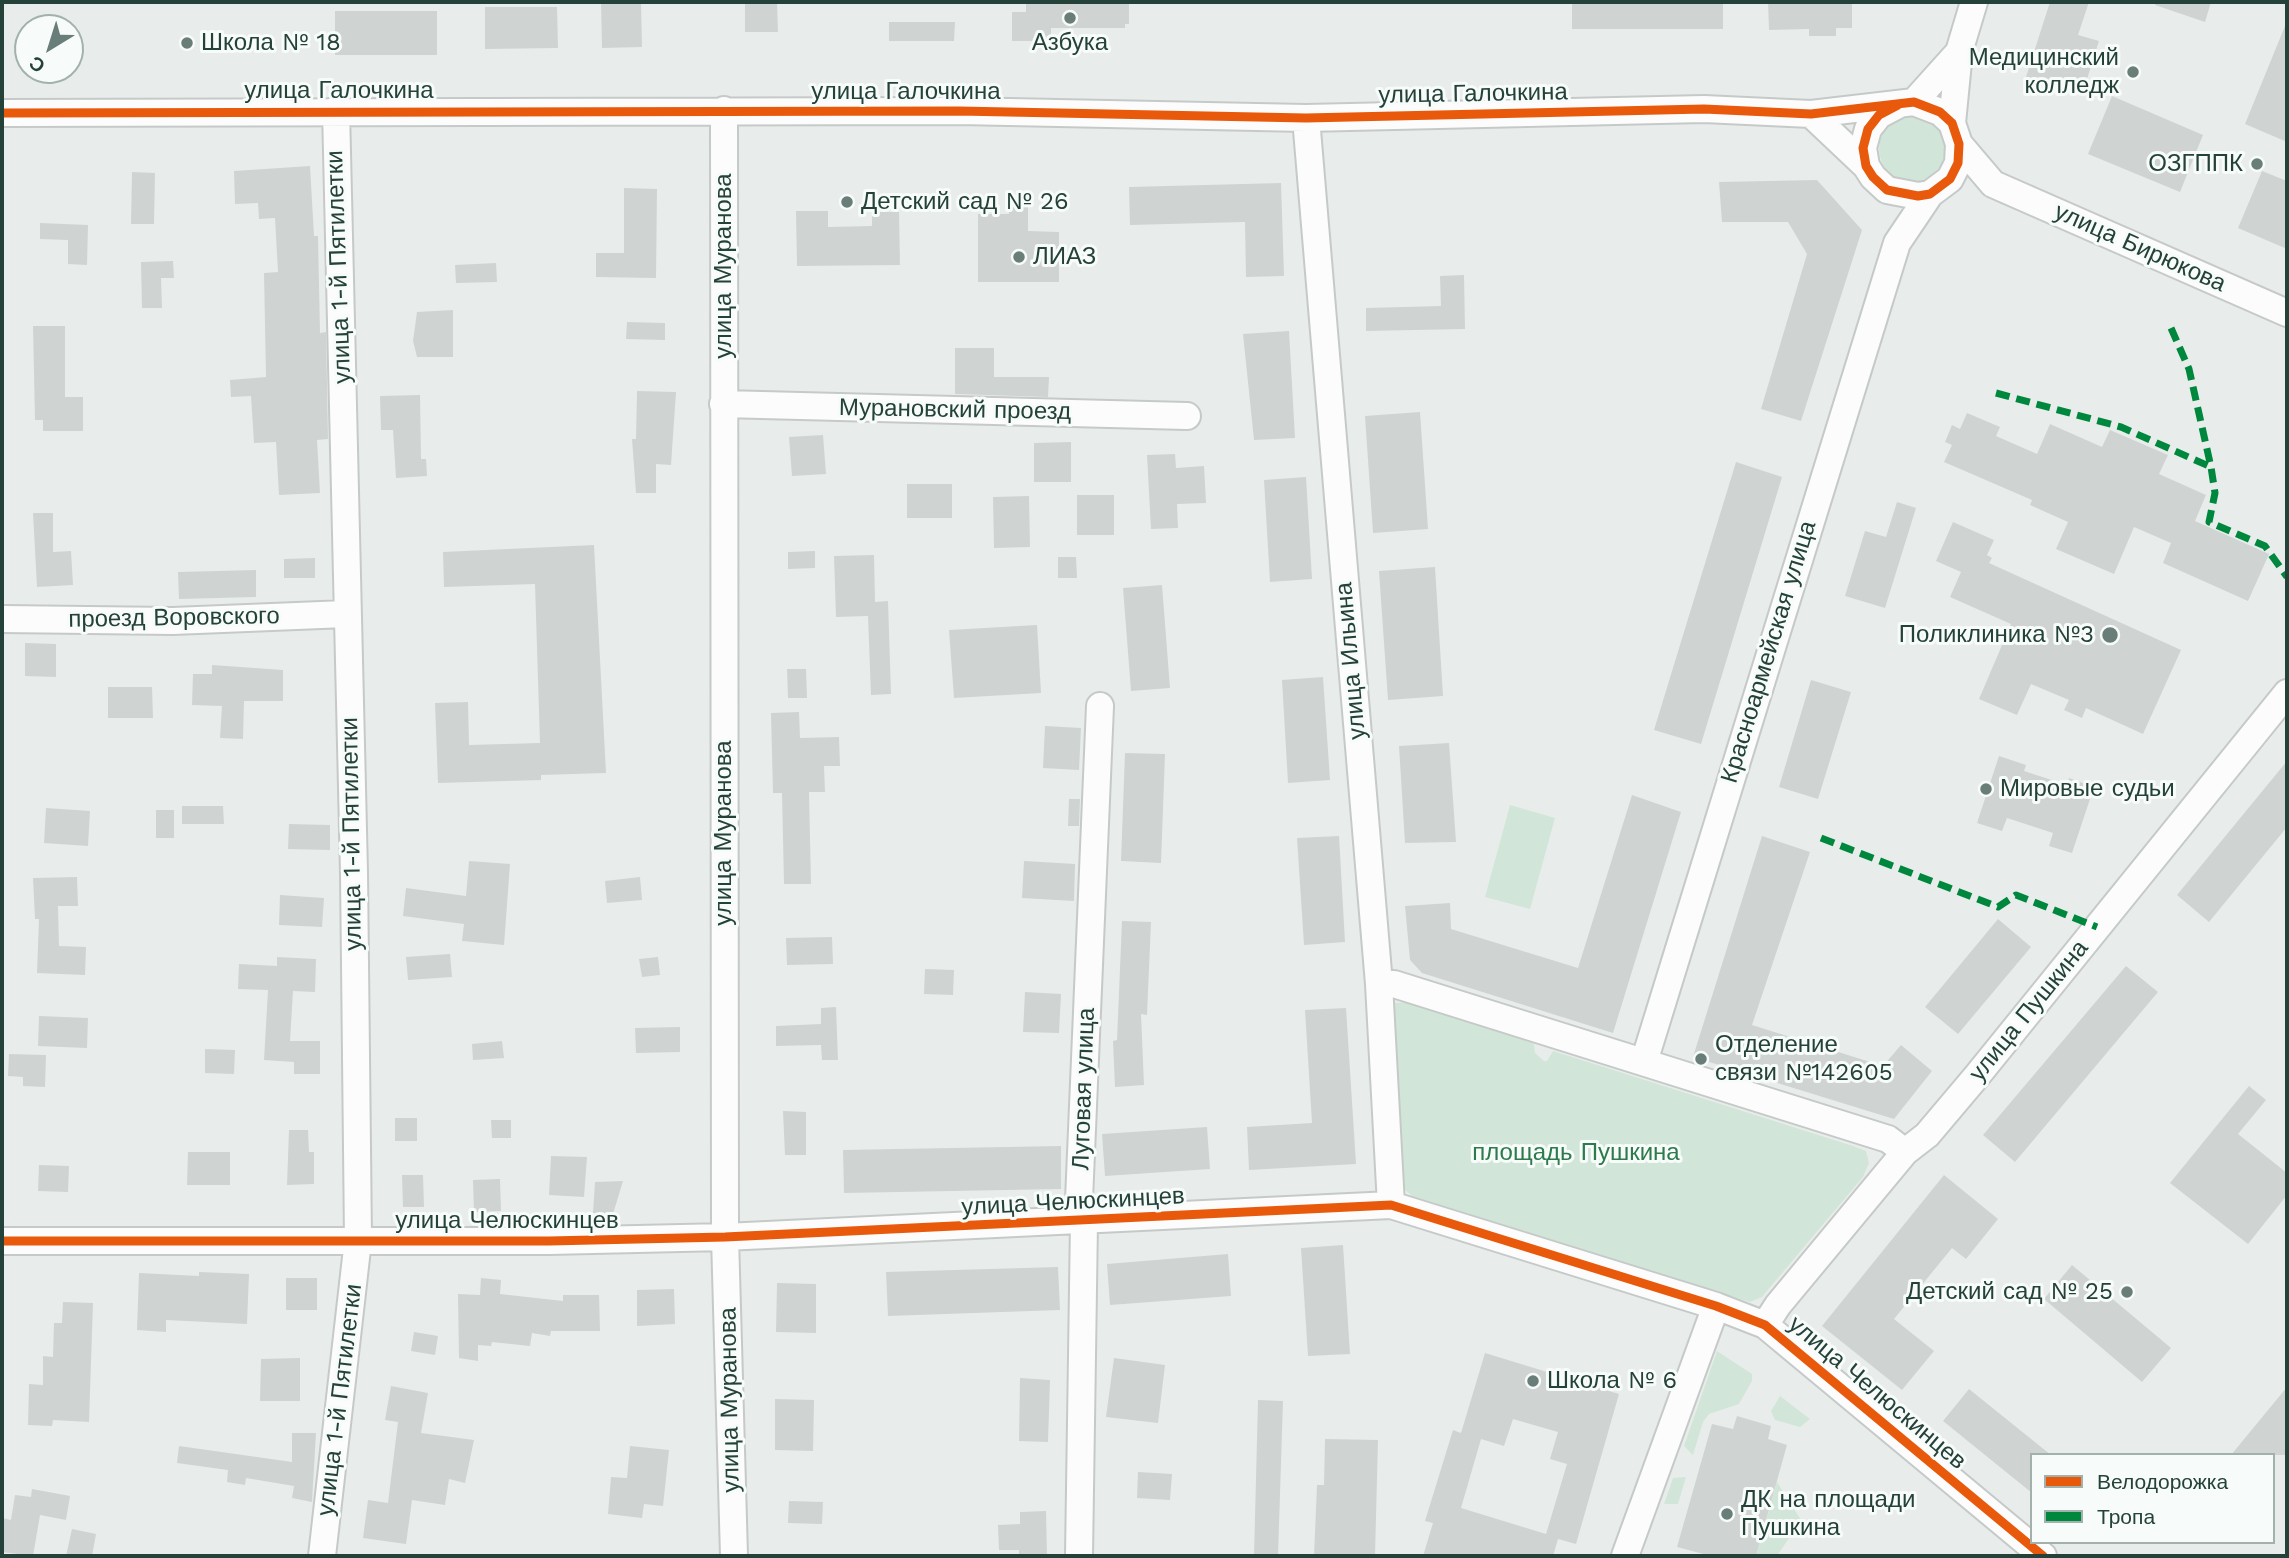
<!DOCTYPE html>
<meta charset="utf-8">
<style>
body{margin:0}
#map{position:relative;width:2289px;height:1558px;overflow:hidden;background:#e8edeb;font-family:"Work Sans",sans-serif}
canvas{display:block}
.frame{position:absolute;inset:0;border:4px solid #24423a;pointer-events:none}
.legend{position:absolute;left:2030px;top:1453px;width:245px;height:91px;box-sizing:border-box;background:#f7fbf9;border:2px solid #a3b1ad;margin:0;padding:9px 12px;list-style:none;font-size:21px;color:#24423a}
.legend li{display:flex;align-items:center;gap:14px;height:35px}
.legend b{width:35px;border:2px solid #a3b1ad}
.north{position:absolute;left:14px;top:14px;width:70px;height:70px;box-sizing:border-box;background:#f7fbf9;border:2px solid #a3b1ad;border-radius:50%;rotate:218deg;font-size:19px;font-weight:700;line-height:28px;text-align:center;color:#24423a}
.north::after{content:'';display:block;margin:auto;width:24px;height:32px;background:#697e78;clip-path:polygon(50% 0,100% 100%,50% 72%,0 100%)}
</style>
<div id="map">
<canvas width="2289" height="1558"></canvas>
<div class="frame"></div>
<ul class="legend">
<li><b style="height:9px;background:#e8590c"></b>Велодорожка</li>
<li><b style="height:9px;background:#00873e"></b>Тропа</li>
</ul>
<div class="north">С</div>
</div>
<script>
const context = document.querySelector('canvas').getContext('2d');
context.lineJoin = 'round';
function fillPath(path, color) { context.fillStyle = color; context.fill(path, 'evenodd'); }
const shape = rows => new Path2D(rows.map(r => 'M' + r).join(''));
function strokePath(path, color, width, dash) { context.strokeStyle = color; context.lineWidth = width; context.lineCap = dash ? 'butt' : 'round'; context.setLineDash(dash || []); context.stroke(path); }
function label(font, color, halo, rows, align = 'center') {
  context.font = font + ' "Work Sans",sans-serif'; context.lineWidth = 6; context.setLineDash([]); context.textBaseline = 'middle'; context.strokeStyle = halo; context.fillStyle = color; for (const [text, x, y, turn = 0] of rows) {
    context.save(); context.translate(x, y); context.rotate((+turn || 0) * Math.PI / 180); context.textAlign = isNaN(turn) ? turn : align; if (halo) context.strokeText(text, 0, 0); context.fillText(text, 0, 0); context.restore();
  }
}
const green = shape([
 '1879 149a33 33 0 1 1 66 0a33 33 0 1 1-66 0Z',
 [1510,805,1555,818,1530,909,1485,897],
 [1410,1002,1501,1029,1534,1044,1535,1053,1544,1061,1547,1061,1553,1051,1604,1067,1853,1146,1866,1151,1869,1163,1863,1177,1762,1297,1750,1302,1412,1196,1403,1188,1389,1013,1394,1003],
 [1717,1351,1752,1374,1752,1381,1739,1404,1709,1414,1703,1422,1693,1455,1684,1446],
 [1780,1396,1810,1419,1800,1427,1775,1420,1771,1411],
 [1686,1477,1678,1504,1664,1504,1673,1478],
 [1777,1482,1801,1520,1777,1556,1756,1556]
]);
const building = shape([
 [601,2,641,2,642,47,602,48],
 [745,2,777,2,778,32,745,32],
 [1026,2,1123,2,1129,4,1129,24,1125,24,1125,28,1051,28,1051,41,1012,41,1012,12,1026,12],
 [1572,2,1723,2,1723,29,1572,29],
 [1768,2,1852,2,1852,28,1836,28,1836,36,1809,36,1809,29,1769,30],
 [2050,2,2089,2,2078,35,2099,41,2082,95,2026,77],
 [2155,2,2211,2,2205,22,2155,5],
 [485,7,557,7,558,48,485,49],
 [335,11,437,11,437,55,335,55],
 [2287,21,2287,142,2245,124],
 [889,22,955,22,954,41,889,41],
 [2112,96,2203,135,2180,192,2088,154],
 [310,166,314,236,318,236,320,333,326,332,328,439,317,440,320,493,279,495,276,442,254,443,251,396,231,397,230,380,266,377,264,273,278,272,275,218,259,219,258,203,235,204,234,171],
 [2262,171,2287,181,2287,249,2238,228],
 [132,172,155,173,154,224,131,224],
 [1817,180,1862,230,1801,421,1761,409,1807,254,1788,222,1722,222,1719,182],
 [1281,183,1284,276,1246,277,1245,222,1130,225,1129,187],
 [624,188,657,189,656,278,596,277,596,253,624,253],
 [1009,206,1028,206,1028,231,1059,232,1059,282,978,282,978,214,1009,214],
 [796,211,828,211,828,227,872,226,872,212,899,212,900,265,797,266],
 [40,223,88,225,87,265,68,264,68,240,40,239],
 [173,261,174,278,161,278,162,308,142,308,141,262],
 [496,263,497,282,456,283,455,265],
 [1464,275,1465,329,1366,331,1366,308,1441,306,1440,276],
 [453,310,453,357,417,357,413,341,417,312],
 [627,322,665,323,665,340,626,339],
 [33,326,65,326,65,397,83,397,83,431,43,431,43,420,35,420],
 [1289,331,1295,438,1254,440,1243,334],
 [955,348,994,348,994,377,1049,377,1048,397,955,394],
 [637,391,676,392,671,465,656,464,656,493,636,493,632,439,636,439],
 [420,395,421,459,426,459,427,476,396,478,393,430,381,430,380,396],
 [1420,412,1428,529,1373,533,1365,416],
 [1967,413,2000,427,1996,436,2037,454,2050,424,2102,447,2110,430,2168,455,2159,474,2206,495,2195,521,2269,554,2248,601,2163,563,2171,543,2134,527,2114,574,2056,549,2068,522,2030,505,2032,500,1944,462,1952,445,1945,442,1952,425,1960,429],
 [823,435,826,474,792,476,789,437],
 [1071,442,1071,482,1034,482,1034,443],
 [1175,454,1176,468,1204,466,1206,503,1177,504,1178,528,1151,529,1147,455],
 [1736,462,1782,477,1701,744,1654,730],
 [1306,477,1312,579,1270,582,1264,480],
 [907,484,952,484,952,518,907,518],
 [1077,495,1114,495,1114,535,1077,535],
 [1029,496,1030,547,994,548,993,497],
 [1897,502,1916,508,1885,608,1845,596,1865,531,1886,537],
 [33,513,53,513,53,552,71,551,73,585,37,587],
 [1953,522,1994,540,1987,555,1992,558,1989,563,2181,650,2143,734,2086,708,2082,718,2064,710,2069,700,2031,684,2017,715,1979,699,2011,624,1950,597,1961,572,1936,561],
 [594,545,606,773,541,775,541,780,438,783,435,703,468,702,469,745,540,743,535,584,444,587,443,552],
 [815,551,815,568,788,569,788,552],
 [874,555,875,602,888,601,891,694,871,695,868,616,836,617,834,556],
 [1058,557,1076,557,1077,578,1058,578],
 [315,558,315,578,284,578,284,559],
 [1435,567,1443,696,1388,700,1379,571],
 [256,570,256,597,179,599,178,572],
 [1162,585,1170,688,1131,691,1123,588],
 [1037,625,1041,693,954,698,949,630],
 [25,643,56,644,56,677,25,676],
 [212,665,283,670,283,701,244,701,243,739,220,738,222,706,192,705,193,674,212,674],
 [787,669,806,669,807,698,788,698],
 [1323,677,1330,780,1288,783,1282,680],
 [1811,680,1851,692,1818,799,1779,787],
 [108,687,152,687,153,718,108,718],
 [799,712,800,738,839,737,840,766,824,766,825,792,809,792,811,884,784,884,782,793,773,793,771,713],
 [1045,726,1081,728,1079,770,1043,768],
 [1449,743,1456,842,1405,843,1399,746],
 [1125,753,1165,754,1161,863,1121,861],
 [1999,756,2026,765,2024,771,2067,785,2069,778,2094,787,2072,853,2049,846,2053,833,2007,818,2002,831,1977,823],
 [2287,761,2287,827,2209,922,2177,895],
 [1632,795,1681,812,1613,1033,1422,973,1410,960,1405,906,1450,903,1451,929,1578,968],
 [1069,799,1080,799,1079,826,1068,826],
 [182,806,223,806,224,824,182,824],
 [46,808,90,811,88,846,44,843],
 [156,810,174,810,174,838,156,838],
 [289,824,330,825,330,850,288,849],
 [1339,836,1345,942,1304,945,1297,838],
 [1762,836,1810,852,1752,1025,1883,1066,1901,1045,1932,1071,1894,1119,1693,1057],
 [469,861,510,864,504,945,462,941,464,924,403,916,406,888,466,896],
 [1024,861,1075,864,1074,901,1022,898],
 [77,877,78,906,58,906,59,946,86,947,85,975,37,973,39,919,35,919,33,878],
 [640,877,642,900,607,903,605,881],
 [280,895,324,898,322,927,279,925],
 [1998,919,2031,947,1958,1034,1925,1007],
 [1122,921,1151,922,1147,1015,1141,1014,1144,1085,1115,1087,1113,1041,1117,1040],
 [832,937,833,964,787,965,786,938],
 [450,954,452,977,408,980,406,957],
 [277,957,316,959,315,992,293,991,290,1041,320,1041,320,1074,294,1074,294,1062,264,1060,268,990,238,989,239,964,277,966],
 [658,957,660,975,642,977,639,959],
 [2126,966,2158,992,2015,1162,1983,1135],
 [925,969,954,970,953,995,924,994],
 [1025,992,1061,994,1059,1033,1023,1032],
 [836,1007,838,1060,822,1060,821,1045,776,1046,776,1026,821,1024,821,1008],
 [1346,1008,1356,1164,1249,1170,1247,1127,1312,1123,1305,1010],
 [39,1016,88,1018,87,1048,38,1046],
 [680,1027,680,1052,636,1053,635,1028],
 [502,1041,504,1058,473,1060,472,1044],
 [205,1049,235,1050,234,1074,205,1073],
 [9,1054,46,1055,45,1087,23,1086,23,1077,8,1076],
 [2249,1086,2266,1100,2238,1134,2287,1173,2287,1195,2248,1244,2170,1183],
 [783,1111,806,1112,806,1155,785,1155],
 [395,1118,417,1118,417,1141,395,1141],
 [491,1120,511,1120,511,1138,492,1138],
 [1207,1127,1210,1169,1105,1176,1102,1134],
 [289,1130,308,1130,309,1152,314,1152,314,1184,287,1185],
 [1061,1146,1061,1189,844,1193,843,1150],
 [188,1152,230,1152,230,1185,187,1185],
 [551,1156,587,1157,584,1197,549,1195],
 [39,1165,69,1166,68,1192,38,1191],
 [402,1175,423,1175,424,1207,403,1207],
 [1944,1175,1998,1219,1966,1259,1952,1248,1894,1319,1934,1351,1902,1390,1822,1326],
 [500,1179,501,1211,474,1212,473,1180],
 [623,1181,613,1214,593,1213,595,1182],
 [1343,1245,1350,1354,1308,1356,1301,1248],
 [1228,1254,1231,1296,1110,1305,1107,1264],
 [2072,1265,2171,1348,2142,1382,2044,1299],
 [1058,1267,1060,1310,888,1316,886,1272],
 [199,1272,249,1274,247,1324,166,1320,166,1332,137,1330,139,1273,199,1276],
 [286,1278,317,1278,317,1310,286,1310],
 [481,1278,501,1280,500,1294,563,1301,563,1295,599,1295,600,1331,551,1331,550,1336,532,1333,530,1346,492,1342,491,1346,478,1345,478,1361,459,1358,458,1294,480,1295],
 [777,1283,816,1284,816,1333,776,1332],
 [674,1289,675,1324,637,1326,637,1290],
 [63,1302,93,1303,89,1422,53,1420,52,1426,28,1425,29,1384,43,1385,43,1356,53,1357,54,1323,62,1323],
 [414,1332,438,1336,435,1355,411,1351],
 [1485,1353,1619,1394,1576,1544,1558,1539,1553,1556,1423,1556,1433,1523,1425,1521,1453,1430,1461,1433],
 [1513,1419,1558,1432,1550,1459,1567,1464,1546,1534,1461,1508,1481,1439,1504,1446],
 [300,1358,300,1401,260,1401,261,1359],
 [1114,1358,1165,1365,1158,1423,1106,1417],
 [1020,1378,1050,1380,1048,1442,1019,1441],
 [391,1386,428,1393,421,1433,474,1440,465,1483,449,1479,445,1505,412,1500,406,1544,363,1538,368,1500,388,1503,398,1422,385,1420],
 [2287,1387,2287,1455,2231,1455],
 [1969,1389,2051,1455,2032,1455,2032,1493,1943,1421],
 [775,1399,814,1400,813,1451,775,1450],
 [1258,1400,1283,1401,1278,1556,1254,1556],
 [1737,1416,1771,1426,1768,1439,1787,1445,1756,1556,1711,1556,1677,1547,1712,1424,1733,1429],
 [292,1433,316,1433,312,1502,292,1498,294,1486,246,1478,245,1485,227,1482,228,1470,177,1463,179,1446,292,1462],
 [1325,1439,1378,1440,1375,1556,1314,1556,1317,1485,1324,1485],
 [630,1446,669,1450,663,1506,644,1504,642,1518,608,1514,611,1477,627,1478],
 [1138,1472,1172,1474,1170,1500,1137,1498],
 [32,1489,70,1496,66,1520,40,1515,33,1556,2,1552,2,1518,11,1520,15,1495,31,1497],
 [789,1501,823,1502,822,1524,788,1523],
 [1046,1511,1047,1556,1019,1556,1019,1550,999,1550,998,1525,1020,1524,1020,1512],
 [72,1529,96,1534,92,1556,66,1556]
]);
const minor = shape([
 [1914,102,1959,52],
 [724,110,725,1237,734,1556],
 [2,113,959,111,1306,118,1704,109,1811,114,1914,102,1940,112,1952,123,1959,144,1958,163,1950,179,1930,194,1918,196,1887,190,1873,177,1866,166,1863,148,1868,129,1879,115,1898,105],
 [1811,114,1866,166],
 [1306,118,1379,984,1391,1205],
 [1952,123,1959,52,1974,2],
 [1959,144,1993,184,2287,313],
 [723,404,1187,416],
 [2,619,173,621,346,614],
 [1379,984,1394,984,1888,1139,1905,1152],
 [1644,1062,1897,243,1930,194],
 [2,1241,549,1241,725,1237,1391,1205,1716,1306,1765,1325,2043,1556],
 [1765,1325,1778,1305,1905,1152,1927,1135,1976,1077,2287,693],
 [322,1556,358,1240,354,872,336,110],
 [1079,1556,1084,1222,1079,1200,1100,706],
 [1625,1556,1716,1306]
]);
const quiet = shape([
 [2171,328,2189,369,2211,467,2215,493,2209,522,2265,546,2287,577],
 [1996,393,2121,427,2211,467],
 [1821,838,1998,907,2016,895,2097,927]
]);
const cycleway = shape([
 [2,113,959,111,1306,118,1704,109,1811,114,1914,102,1940,112,1952,123,1959,144,1958,163,1950,179,1930,194,1918,196,1887,190,1873,177,1866,166,1863,148,1868,129,1879,115,1898,105],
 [2,1241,549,1241,725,1237,1391,1205,1716,1306,1765,1325,2043,1556]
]);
const markers = [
 [1070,18,7,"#697e78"],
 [187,43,7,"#697e78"],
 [2133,72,7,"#697e78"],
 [2257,164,7,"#697e78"],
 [847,202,7,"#697e78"],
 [1019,257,7,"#697e78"],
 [2110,635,9,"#697e78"],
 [1986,789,7,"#697e78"],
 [1701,1059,7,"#697e78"],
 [2127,1292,7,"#697e78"],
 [1533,1381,7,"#697e78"],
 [1727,1514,7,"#697e78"]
];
const poiNames = [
 ["Школа № 18",201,43],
 ["Азбука",1070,43,"center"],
 ["Медицинский",2119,58,"right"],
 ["колледж",2119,86,"right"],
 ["ОЗГППК",2243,164,"right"],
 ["Детский сад № 26",861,202],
 ["ЛИАЗ",1033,257],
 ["Поликлиника №3",2094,635,"right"],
 ["Мировые судьи",2000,789],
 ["Отделение",1715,1045],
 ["связи №142605",1715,1073],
 ["Детский сад № 25",2113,1292,"right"],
 ["Школа № 6",1547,1381],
 ["ДК на площади",1741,1500],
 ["Пушкина",1741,1528]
];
const streetNames = [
 ["улица Галочкина",339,91],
 ["улица Галочкина",906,92],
 ["улица Галочкина",1473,94,-1],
 ["улица Бирюкова",2140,248,24],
 ["улица Муранова",724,266,-90],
 ["улица 1-й Пятилетки",339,267,-92],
 ["Мурановский проезд",955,410,1],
 ["проезд Воровского",174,618,-1],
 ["Красноармейская улица",1769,652,-73],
 ["улица Ильина",1351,661,-95],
 ["улица Муранова",724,833,-90],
 ["улица 1-й Пятилетки",352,834,-91],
 ["улица Пушкина",2029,1011,-51],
 ["Луговая улица",1084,1089,-88],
 ["улица Челюскинцев",1073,1202,-3],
 ["улица Челюскинцев",507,1221],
 ["улица Челюскинцев",1877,1393,40],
 ["улица 1-й Пятилетки",340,1400,-83],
 ["улица Муранова",730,1400,-91]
];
const parkNames = [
 ["площадь Пушкина",1576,1153]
];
fillPath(green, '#d1e6d8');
fillPath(building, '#cfd4d2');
strokePath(minor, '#c5cac8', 30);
strokePath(minor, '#fcfcfc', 26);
strokePath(quiet, '#00873e', 7, [14, 7]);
strokePath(cycleway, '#e8590c', 9);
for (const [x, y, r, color] of markers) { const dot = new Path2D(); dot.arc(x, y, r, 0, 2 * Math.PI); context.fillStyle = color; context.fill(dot); strokePath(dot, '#f7fbf9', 2.5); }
label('24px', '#24423a', '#f7fbf9', poiNames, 'left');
label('24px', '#24423a', '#f7fbf9', streetNames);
label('24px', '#2d7a4b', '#f7fbf9', parkNames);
</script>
